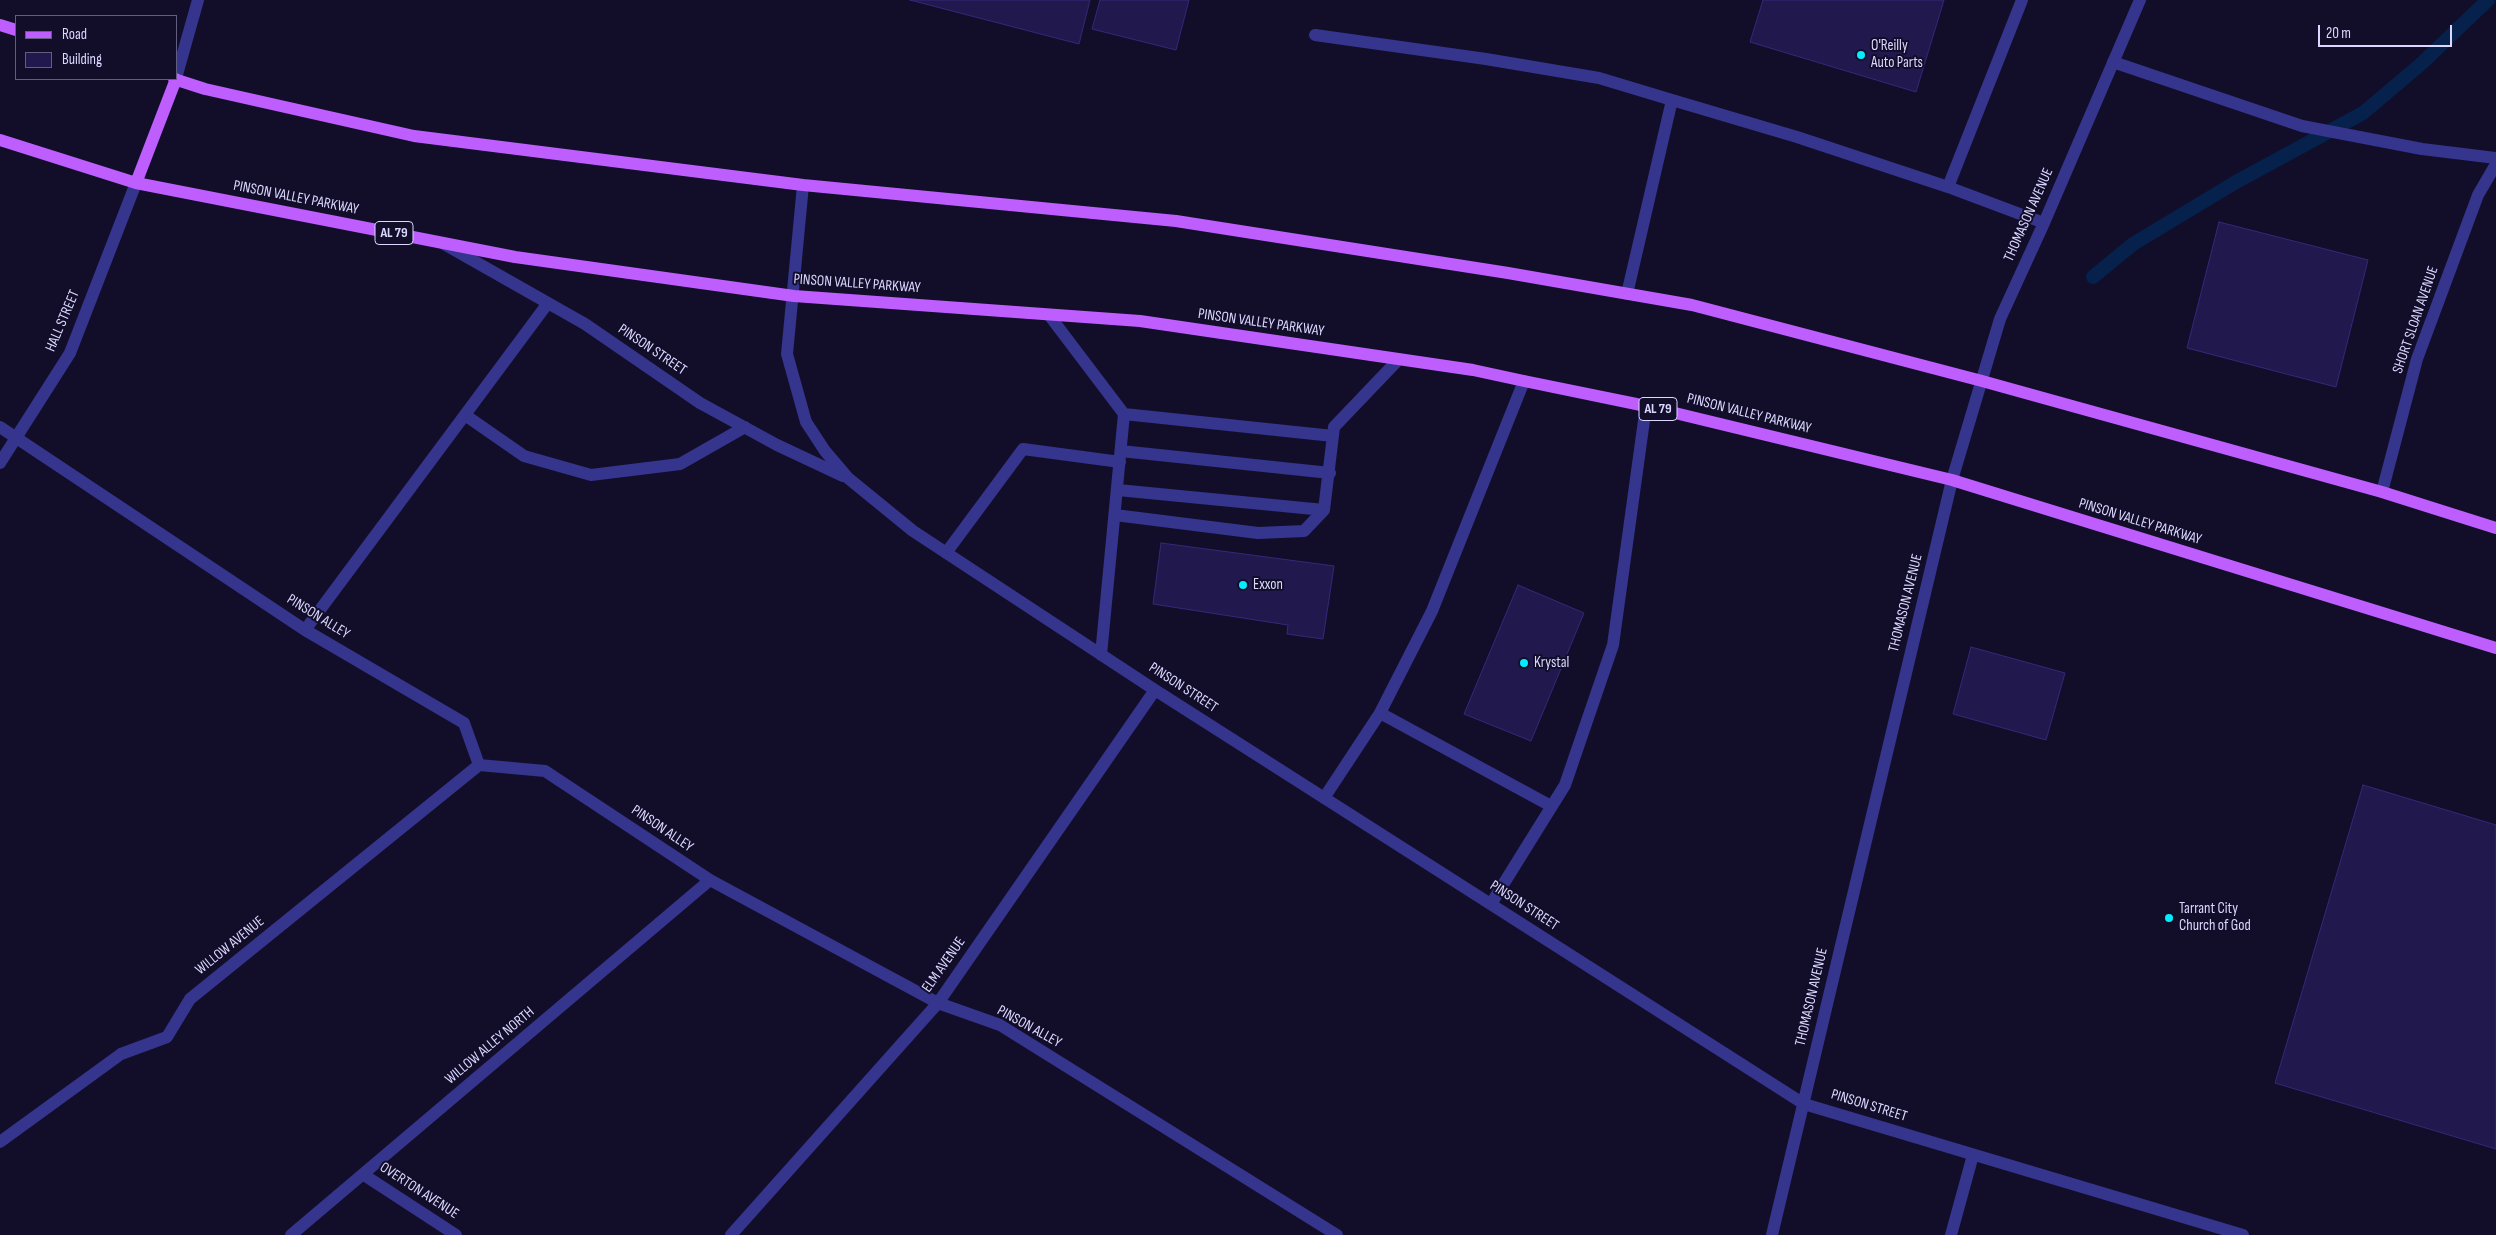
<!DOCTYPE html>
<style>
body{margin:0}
#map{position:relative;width:2496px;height:1235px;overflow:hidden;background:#120e2a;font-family:"Sofia Sans Condensed",sans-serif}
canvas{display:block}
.legend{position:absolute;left:15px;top:15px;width:162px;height:65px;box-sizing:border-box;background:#120e2a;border:1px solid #625e7f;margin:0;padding:6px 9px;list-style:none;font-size:15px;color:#dbd7ff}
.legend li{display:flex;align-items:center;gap:10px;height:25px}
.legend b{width:25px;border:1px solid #625e7f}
.scale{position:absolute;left:2318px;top:25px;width:134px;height:22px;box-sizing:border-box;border:2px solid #dbd7ff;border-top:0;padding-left:6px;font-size:15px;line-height:18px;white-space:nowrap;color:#dbd7ff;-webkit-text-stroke:4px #120e2a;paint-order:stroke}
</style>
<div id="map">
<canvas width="2496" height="1235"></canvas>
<ul class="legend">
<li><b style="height:6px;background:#be5eff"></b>Road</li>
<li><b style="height:14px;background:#21184d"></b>Building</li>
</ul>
<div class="scale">20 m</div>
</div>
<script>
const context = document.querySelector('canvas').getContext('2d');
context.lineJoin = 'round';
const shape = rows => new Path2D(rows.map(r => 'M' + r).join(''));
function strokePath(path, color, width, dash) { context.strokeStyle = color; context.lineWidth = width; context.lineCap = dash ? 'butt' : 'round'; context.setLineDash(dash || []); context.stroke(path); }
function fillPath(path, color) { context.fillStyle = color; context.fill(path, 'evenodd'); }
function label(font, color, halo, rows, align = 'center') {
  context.font = font + ' "Sofia Sans Condensed",sans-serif'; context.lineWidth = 4; context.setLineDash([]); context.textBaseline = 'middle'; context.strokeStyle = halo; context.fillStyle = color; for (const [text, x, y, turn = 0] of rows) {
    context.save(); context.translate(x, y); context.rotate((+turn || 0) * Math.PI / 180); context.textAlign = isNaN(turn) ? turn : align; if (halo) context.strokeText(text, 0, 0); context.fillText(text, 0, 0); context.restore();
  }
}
const stream = shape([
 [2093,277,2133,244,2236,182,2363,113,2421,64,2488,0]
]);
const building = shape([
 [910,0,1090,0,1079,44,910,0],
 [1100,0,1189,0,1176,50,1092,29,1100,0],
 [1763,0,1944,0,1916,92,1750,42,1763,0],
 [2219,222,2368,260,2336,387,2187,348,2219,222],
 [1161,543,1334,566,1323,639,1287,634,1288,625,1153,604,1161,543],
 [1518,585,1584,613,1531,741,1464,714,1518,585],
 [1971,647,2065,673,2046,740,1953,714,1971,647],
 [2363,785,2496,825,2496,1149,2275,1083,2363,785]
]);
const minor = shape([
 [1315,35,1486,59,1599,78,1672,100,1627,294],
 [2113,62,2302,126,2422,149,2496,158],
 [176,78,198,0],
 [1672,100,1797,137,1948,187,2044,223],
 [803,185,787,354,806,422,825,451,848,478,913,531,1155,690,1804,1104,2243,1235],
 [1948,187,2022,0],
 [444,244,585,324,700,403,777,445,843,476],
 [1049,315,1124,414,1101,655],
 [1124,414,1333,436],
 [465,415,524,456,591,475,680,464,745,427],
 [0,427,305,630,464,723,479,765,545,771,710,880,938,1003,1000,1025,1337,1235],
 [1121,451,1330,473],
 [0,463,70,353,136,183],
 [1118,490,1324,510],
 [2382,492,2417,359,2478,195,2496,164],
 [1115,515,1258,533,1304,531,1324,510,1334,427,1399,359],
 [946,553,1023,449,1120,462],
 [305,630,548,303],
 [1380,713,1551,806],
 [1324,798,1380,713,1432,611,1524,381],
 [1491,904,1565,785,1613,645,1646,406],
 [0,1142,121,1054,167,1037,190,999,479,765],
 [364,1175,456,1235],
 [291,1235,710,880],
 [731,1235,938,1003,1155,690],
 [1772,1235,1952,480,2000,319,2044,223,2140,0],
 [1951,1235,1973,1155]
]);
const major = shape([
 [0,25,16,30],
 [174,79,205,89,414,136,803,185,1176,221,1508,273,1692,305,1982,381,2382,492,2496,528],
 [0,140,136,183,515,257,794,296,1140,321,1473,370,1524,381,1646,406,1952,480,2496,648],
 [136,183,176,79]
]);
const markers = [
 [1861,55,5,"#03edff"],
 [1243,585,5,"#03edff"],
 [1524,663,5,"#03edff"],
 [2169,918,5,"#03edff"]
];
const shields = [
 [394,233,38],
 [1658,409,38]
];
const shieldNames = [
 ["AL 79",394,233],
 ["AL 79",1658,409]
];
const poiNames = [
 ["O'Reilly",1871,46],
 ["Auto Parts",1871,63],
 ["Exxon",1253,585],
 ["Krystal",1534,663],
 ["Tarrant City",2179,909],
 ["Church of God",2179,926]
];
const streetNames = [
 ["PINSON VALLEY PARKWAY",296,198,11],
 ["THOMASON AVENUE",2029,215,-66],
 ["PINSON VALLEY PARKWAY",857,284,4],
 ["SHORT SLOAN AVENUE",2416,320,-71],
 ["HALL STREET",63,321,-67],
 ["PINSON VALLEY PARKWAY",1261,323,8],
 ["PINSON STREET",652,350,34],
 ["PINSON VALLEY PARKWAY",1749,414,14],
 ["PINSON VALLEY PARKWAY",2140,522,17],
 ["THOMASON AVENUE",1906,603,-76],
 ["PINSON ALLEY",318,617,32],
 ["PINSON STREET",1183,688,33],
 ["PINSON ALLEY",662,829,34],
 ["PINSON STREET",1524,906,33],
 ["WILLOW AVENUE",230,946,-39],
 ["ELM AVENUE",944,965,-55],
 ["THOMASON AVENUE",1812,997,-77],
 ["PINSON ALLEY",1029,1027,29],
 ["WILLOW ALLEY NORTH",490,1046,-40],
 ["PINSON STREET",1869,1106,17],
 ["OVERTON AVENUE",419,1191,33]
];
strokePath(stream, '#05214c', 14);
fillPath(building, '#21184d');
strokePath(building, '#36287b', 1);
strokePath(minor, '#35358e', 12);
strokePath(major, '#be5eff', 12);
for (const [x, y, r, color] of markers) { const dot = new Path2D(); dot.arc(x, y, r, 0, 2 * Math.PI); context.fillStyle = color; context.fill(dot); strokePath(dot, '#120e2a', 2); }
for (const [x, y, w] of shields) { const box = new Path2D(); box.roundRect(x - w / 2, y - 11.5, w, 23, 4); context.fillStyle = '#120e2a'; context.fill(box); strokePath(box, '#dbd7ff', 1); }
label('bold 14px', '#dbd7ff', null, shieldNames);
label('15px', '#dbd7ff', '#120e2a', poiNames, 'left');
label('15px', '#dbd7ff', '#120e2a', streetNames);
</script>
